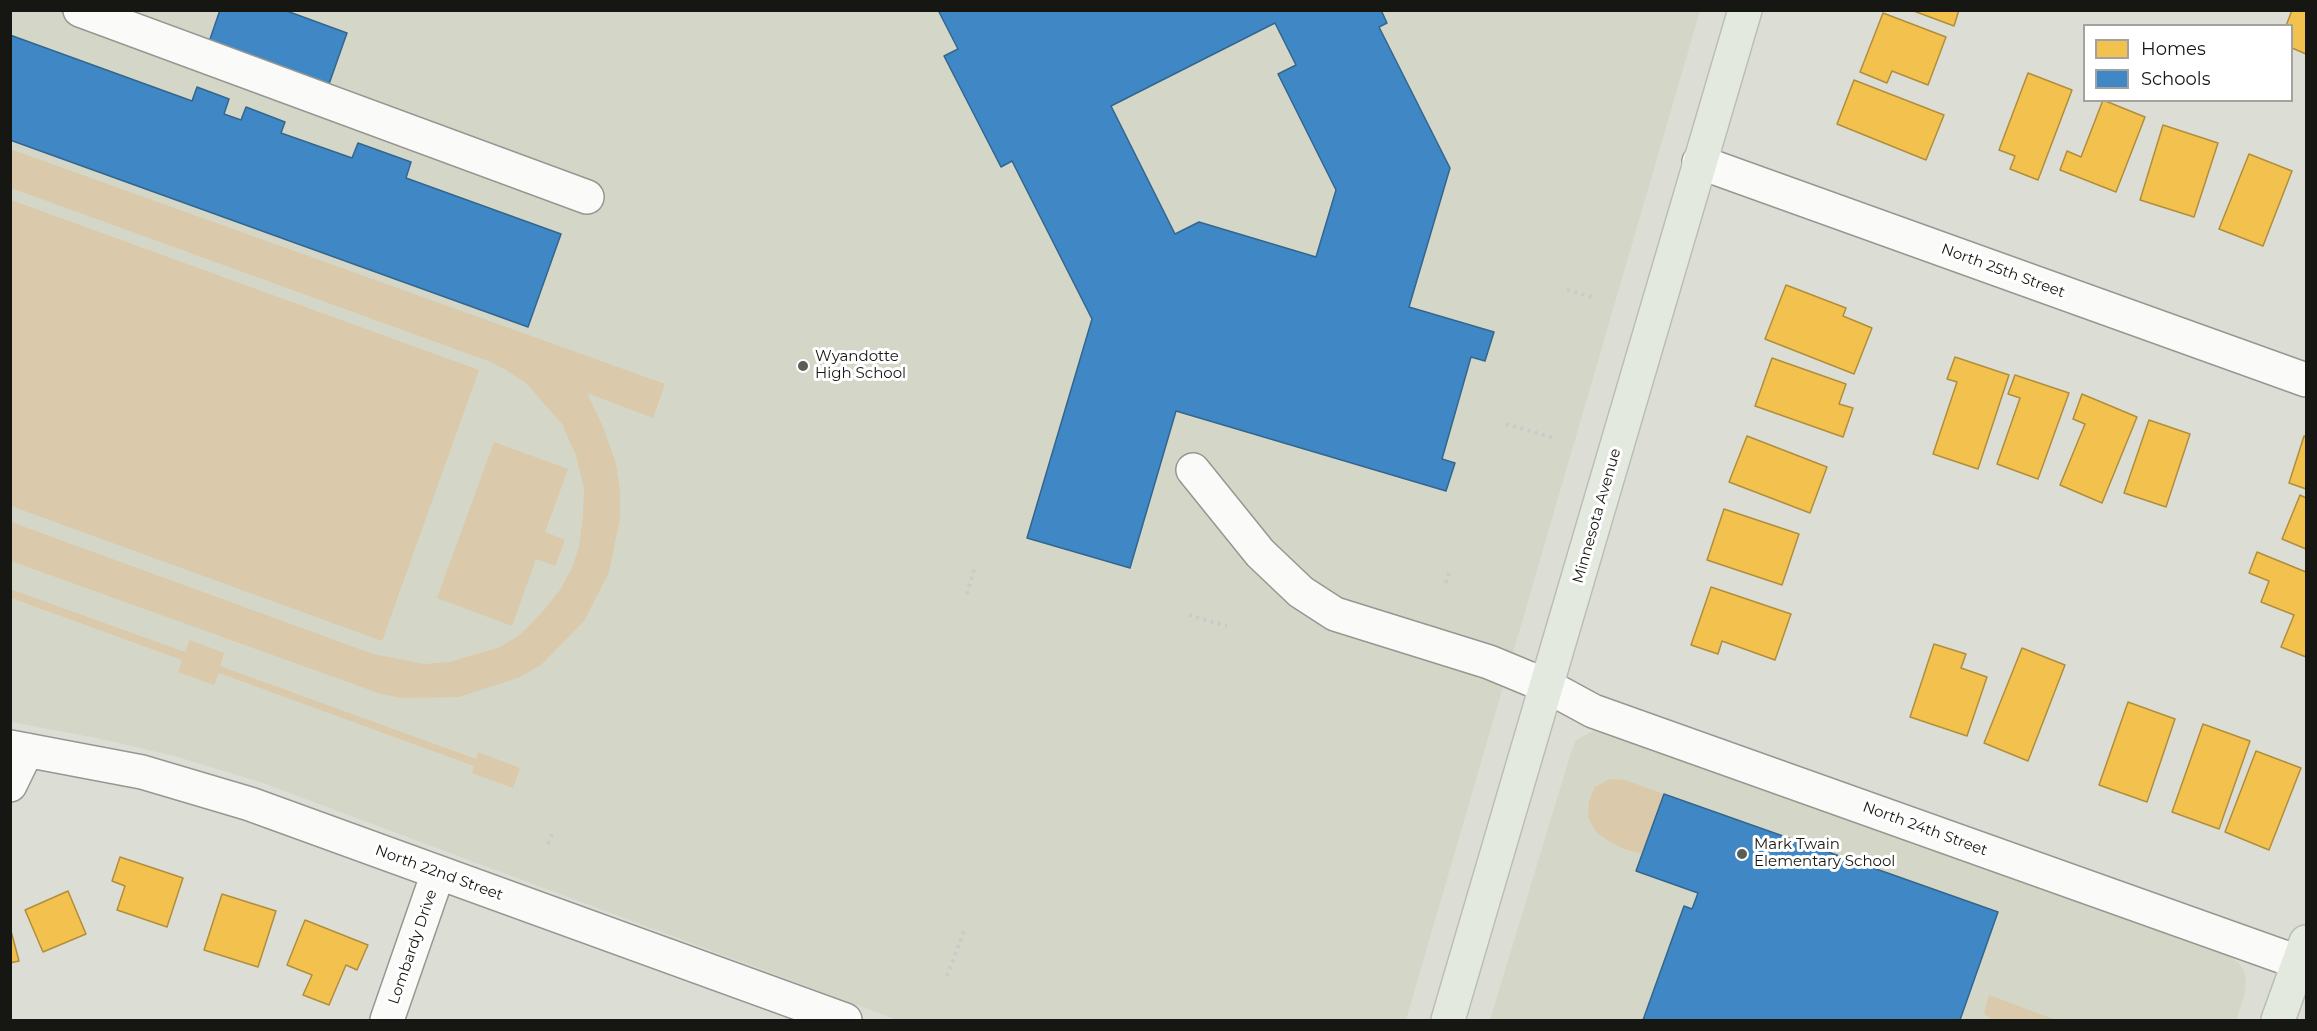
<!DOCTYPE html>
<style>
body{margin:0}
#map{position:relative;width:2317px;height:1031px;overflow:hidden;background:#dcded6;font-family:Montserrat,sans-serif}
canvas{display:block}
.frame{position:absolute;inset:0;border:12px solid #161712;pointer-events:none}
.legend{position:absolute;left:2083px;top:24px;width:210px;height:78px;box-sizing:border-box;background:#fff;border:2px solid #a2a2a0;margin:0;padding:8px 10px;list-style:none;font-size:18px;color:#161712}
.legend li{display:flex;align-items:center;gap:12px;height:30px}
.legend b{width:30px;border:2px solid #a2a2a0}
</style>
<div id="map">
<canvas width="2317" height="1031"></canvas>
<div class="frame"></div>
<ul class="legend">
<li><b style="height:16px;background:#f2c14e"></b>Homes</li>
<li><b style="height:16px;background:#3f88c5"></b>Schools</li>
</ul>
</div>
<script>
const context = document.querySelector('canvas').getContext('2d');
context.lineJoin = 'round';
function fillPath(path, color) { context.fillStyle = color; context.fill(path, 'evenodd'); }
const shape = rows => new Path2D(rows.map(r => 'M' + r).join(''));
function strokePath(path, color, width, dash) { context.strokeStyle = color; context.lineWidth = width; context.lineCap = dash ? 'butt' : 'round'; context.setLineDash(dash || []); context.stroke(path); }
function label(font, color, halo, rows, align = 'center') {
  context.font = font + ' Montserrat,sans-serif'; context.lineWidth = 6; context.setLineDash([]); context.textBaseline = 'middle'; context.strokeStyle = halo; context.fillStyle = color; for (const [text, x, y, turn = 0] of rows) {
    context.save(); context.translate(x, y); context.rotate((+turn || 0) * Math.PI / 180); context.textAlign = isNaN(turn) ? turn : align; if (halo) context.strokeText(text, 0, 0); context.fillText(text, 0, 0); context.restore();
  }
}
const built = shape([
 [10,11,1700,11,1406,1020,897,1020,260,782,174,756,101,739,11,722],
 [1593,731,1605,733,2228,956,2239,963,2244,971,2246,982,2245,994,2236,1020,1490,1020,1571,752,1576,740]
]);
const green = shape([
 [10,149,665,384,653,418,587,393,604,429,616,464,620,491,620,518,609,572,584,621,541,665,518,678,459,697,402,698,381,694,11,561,11,522,373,654,425,664,450,662,500,647,521,634,544,610,560,590,572,568,579,547,583,516,584,489,576,455,562,424,526,383,506,370,491,362,11,188],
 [11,200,479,370,382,641,11,506],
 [494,442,568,469,545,532,565,540,555,566,536,559,512,626,437,598],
 [10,589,185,652,190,640,224,653,220,666,476,759,478,752,520,768,513,788,472,773,474,766,219,673,214,685,178,672,182,660,11,598],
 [1610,779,1625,780,1664,794,1643,854,1627,850,1610,842,1596,832,1588,817,1589,802,1595,787],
 [1989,995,2056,1020,1994,1020,1984,1014]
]);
const homes = shape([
 [1911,10,1959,10,1954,26,1911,10],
 [2292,10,2306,10,2306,54,2292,48,2292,26,2286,26,2292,10],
 [1883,13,1946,37,1928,85,1892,71,1887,83,1860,72,1883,13],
 [2028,73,2072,90,2038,180,2010,169,2015,156,1999,150,2028,73],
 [1854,80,1944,115,1926,160,1837,124,1854,80],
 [2103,100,2145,117,2116,192,2060,170,2067,151,2081,157,2103,100],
 [2163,125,2218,143,2194,217,2140,200,2163,125],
 [2249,154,2292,171,2263,246,2219,229,2249,154],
 [1786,285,1846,308,1843,316,1872,328,1854,374,1765,339,1786,285],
 [1955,357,2009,375,1978,469,1933,454,1957,382,1947,379,1955,357],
 [1772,358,1846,384,1839,404,1853,408,1843,437,1755,406,1772,358],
 [2015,375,2069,393,2038,479,1997,464,2020,398,2008,394,2015,375],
 [2082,394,2137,417,2102,503,2060,485,2085,424,2073,419,2082,394],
 [2149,420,2190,434,2166,507,2124,493,2149,420],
 [1747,436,1827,467,1810,513,1729,482,1747,436],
 [2304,436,2306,437,2306,489,2289,483,2304,436],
 [2300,495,2306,498,2306,549,2282,539,2300,495],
 [1724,509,1799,534,1782,585,1707,560,1724,509],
 [2257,552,2306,572,2306,657,2281,647,2294,615,2261,602,2269,581,2249,573,2257,552],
 [1711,587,1791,614,1775,660,1722,641,1718,654,1691,645,1711,587],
 [1934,644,1966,654,1961,668,1987,677,1967,736,1910,717,1934,644],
 [2022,648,2065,665,2028,761,1984,743,2022,648],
 [2128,702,2175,719,2147,802,2099,785,2128,702],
 [2203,724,2250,741,2219,829,2172,812,2203,724],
 [2256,751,2301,768,2269,850,2225,832,2256,751],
 [120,857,183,878,167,927,117,910,125,886,112,881,120,857],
 [68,891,86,934,43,952,25,910,68,891],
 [222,894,276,911,258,967,204,950,222,894],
 [305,920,368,945,357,970,346,965,329,1005,303,995,312,975,287,965,305,920],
 [10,927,19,961,10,963,10,927]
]);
const schools = shape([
 [220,10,284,10,347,33,329,84,209,42,220,10],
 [938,10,1381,10,1387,23,1379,27,1450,168,1409,307,1494,332,1485,361,1471,357,1442,459,1455,463,1446,491,1176,411,1130,568,1027,538,1092,319,1012,161,1001,167,944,56,958,49,938,10],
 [1275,23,1296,65,1278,74,1336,190,1316,257,1199,222,1175,234,1111,106,1275,23],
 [10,35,192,101,197,87,229,99,224,114,241,120,246,107,285,122,281,133,352,158,358,143,411,162,406,178,561,234,528,327,10,140,10,35],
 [1664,794,1998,912,1960,1020,1643,1020,1684,906,1692,909,1698,893,1636,871,1664,794]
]);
const path = shape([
 [1567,290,1595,298],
 [1506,424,1554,438],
 [1446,583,1449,572],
 [967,594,975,566],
 [1189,615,1227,626],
 [548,844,552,834],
 [947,976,964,931]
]);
const minor = shape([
 [80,10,587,197],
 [1699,162,2306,380],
 [1193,470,1260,553,1301,592,1335,614,1489,662,1547,686,1593,711,2306,965],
 [10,747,142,772,250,804,845,1020],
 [10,785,27,750],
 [387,1020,438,873]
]);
const major = shape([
 [1448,1020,1745,10],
 [2278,1020,2306,942]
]);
const markers = [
 [803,366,6,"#5b5d57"],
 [1742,854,6,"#5b5d57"]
];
const streetNames = [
 ["North 25th Street",2003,271,20],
 ["Minnesota Avenue",1597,516,-74],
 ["North 24th Street",1925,829,20],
 ["North 22nd Street",439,873,20],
 ["Lombardy Drive",413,947,-71]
];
const poiNames = [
 ["Wyandotte",815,357],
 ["High School",815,374],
 ["Mark Twain",1754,845],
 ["Elementary School",1754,862]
];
fillPath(built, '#d4d7c7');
fillPath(green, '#dac9aa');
fillPath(homes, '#f2c14e');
strokePath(homes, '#b08e3c', 1.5);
fillPath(schools, '#3f88c5');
strokePath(schools, '#33668f', 1.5);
strokePath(minor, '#969791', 36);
strokePath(major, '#bbbcb8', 36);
strokePath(path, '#cacbc8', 4, [3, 4.5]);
strokePath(minor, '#fafaf9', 33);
strokePath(major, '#e4e9e0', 33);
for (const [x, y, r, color] of markers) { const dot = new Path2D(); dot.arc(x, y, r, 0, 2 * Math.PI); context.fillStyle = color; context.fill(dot); strokePath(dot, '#fff', 2); }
label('15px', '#161712', '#fff', streetNames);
label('15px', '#161712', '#fff', poiNames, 'left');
</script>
